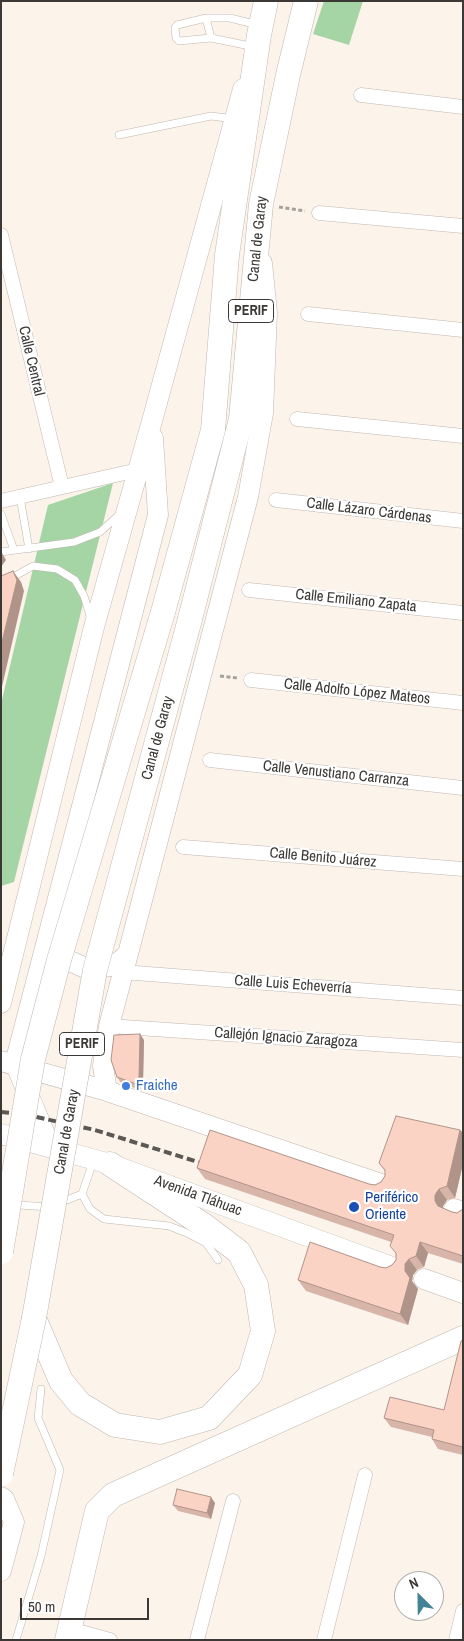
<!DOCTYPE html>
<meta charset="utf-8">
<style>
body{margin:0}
#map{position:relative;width:464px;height:1641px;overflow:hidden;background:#fcf3eb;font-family:"Archivo Narrow",sans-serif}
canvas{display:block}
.frame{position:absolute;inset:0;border:2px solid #3b3835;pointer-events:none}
.north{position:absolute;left:394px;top:1571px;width:50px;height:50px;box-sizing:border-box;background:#fff;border:1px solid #b1afae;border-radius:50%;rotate:337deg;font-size:14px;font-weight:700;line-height:20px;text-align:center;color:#3b3835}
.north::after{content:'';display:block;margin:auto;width:18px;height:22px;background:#428495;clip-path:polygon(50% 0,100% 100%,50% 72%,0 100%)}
.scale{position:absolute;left:20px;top:1598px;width:129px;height:22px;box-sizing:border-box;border:2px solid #3b3835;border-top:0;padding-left:6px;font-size:15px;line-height:18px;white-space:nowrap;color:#3b3835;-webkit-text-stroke:4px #fff;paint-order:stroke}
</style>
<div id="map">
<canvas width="464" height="1641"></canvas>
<div class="frame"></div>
<div class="north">N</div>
<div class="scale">50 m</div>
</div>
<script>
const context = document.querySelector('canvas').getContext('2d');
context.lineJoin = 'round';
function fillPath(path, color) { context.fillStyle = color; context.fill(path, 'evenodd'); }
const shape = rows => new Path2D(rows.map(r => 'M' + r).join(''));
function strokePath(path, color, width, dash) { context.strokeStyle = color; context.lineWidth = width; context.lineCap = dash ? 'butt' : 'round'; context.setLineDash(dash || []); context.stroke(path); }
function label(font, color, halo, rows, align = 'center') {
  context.font = font + ' "Archivo Narrow",sans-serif'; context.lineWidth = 4.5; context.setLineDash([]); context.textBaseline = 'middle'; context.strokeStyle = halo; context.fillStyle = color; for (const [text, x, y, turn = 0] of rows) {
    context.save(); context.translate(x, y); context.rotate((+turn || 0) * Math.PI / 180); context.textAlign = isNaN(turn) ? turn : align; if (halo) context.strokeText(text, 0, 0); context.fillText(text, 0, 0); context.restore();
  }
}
const green = shape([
 [324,1,363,1,349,45,313,34],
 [113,483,14,882,1,886,1,704,48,505]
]);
const path = shape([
 [279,207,305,211],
 [220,676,238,678]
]);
const service = shape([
 [206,18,211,38],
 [255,47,211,38,179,41,176,38,175,28,177,25,181,24,206,18,230,18,258,25],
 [119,135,211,116,234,119],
 [20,497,29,549],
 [1,514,14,550],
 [1,552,74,542,100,532,120,514],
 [1,591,4,582,33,566,57,569,75,580,84,596,91,619],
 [82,1194,90,1209,104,1219,169,1226,187,1233,206,1243,218,1260],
 [12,1202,19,1205,49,1207,82,1194,93,1162],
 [16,1640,41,1556,60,1470,38,1418,41,1389]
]);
const minor = shape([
 [361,95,463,107],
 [319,213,463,226],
 [1,235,62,487],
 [308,314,463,330],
 [297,419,463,436],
 [276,500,463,521],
 [1,501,138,470,145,472],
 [249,590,463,613],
 [251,680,463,703],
 [210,760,463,788],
 [183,847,463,869],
 [122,972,463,998],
 [109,1026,463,1050],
 [70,1629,110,1640],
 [197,1640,233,1501],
 [324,1640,365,1475],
 [456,1640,463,1611]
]);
const secondary = shape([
 [55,942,65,959,88,969,110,966,119,962,127,955],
 [1,1003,94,627,152,421,243,89],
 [1,1061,107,1091,381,1184],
 [107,1091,103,1066,109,1026,248,497,263,413,267,312,262,263],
 [1,1134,110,1164,392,1267],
 [50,1146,15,1063,158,515,153,438],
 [454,1209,463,1212],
 [424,1279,463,1293],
 [1,1497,4,1499,14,1522,1,1571]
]);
const trunk = shape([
 [163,612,213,430,227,255,259,35,266,1],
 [190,619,241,419,261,204,288,75,306,1],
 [34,1318,61,1381,80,1404,115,1425,160,1432,209,1418,250,1375,263,1331,256,1285,239,1252,205,1226,110,1164],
 [67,1640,97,1511,113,1495,463,1338]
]);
const rail = shape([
 [1,1112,23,1114,95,1130,211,1166]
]);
const trunkBridge = shape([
 [1,1252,33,1059,59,960,163,612],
 [1,1474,34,1318,95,970,190,619]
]);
const wall = shape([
 [144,1040,143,1083,140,1090,121,1083,117,1077],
 [460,1130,463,1133,463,1164,455,1198,447,1200,443,1206,443,1208,452,1212,457,1213,463,1209,463,1264,428,1253,424,1267,417,1270,413,1275,412,1281,418,1289,408,1325,306,1291,298,1280,380,1267,386,1268,392,1265,396,1260,396,1254,391,1242,205,1179,197,1168,375,1185,381,1182,385,1176,385,1171,379,1163],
 [463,1340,463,1455,438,1449,432,1439,432,1437,391,1427,384,1418,444,1410],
 [215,1503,211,1519,178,1511,173,1505]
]);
const shadedWall = shape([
 [2,553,6,560,1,567,1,555],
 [13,571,21,582,24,591,1,691,1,646],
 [140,1034,144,1040,143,1083,140,1090,136,1084],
 [460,1130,463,1133,463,1164,455,1198,447,1186],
 [439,1189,447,1200,443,1206,443,1212,438,1206,435,1201,435,1195],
 [420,1242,428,1253,424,1267,416,1256],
 [409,1259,417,1270,413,1275,412,1281,418,1289,408,1325,400,1314,405,1264],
 [211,1497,215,1503,211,1519,207,1513]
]);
const building = shape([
 [13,571,17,580,1,646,1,576,13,571],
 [140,1034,139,1077,136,1084,117,1077,111,1060,114,1035,140,1034],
 [396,1116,460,1130,447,1186,439,1189,435,1195,435,1201,438,1206,452,1212,457,1213,463,1209,463,1256,420,1242,416,1256,409,1259,405,1264,405,1271,410,1278,400,1314,298,1280,310,1242,380,1267,386,1268,392,1265,396,1260,396,1253,390,1246,394,1235,197,1168,210,1130,369,1184,375,1185,381,1182,385,1176,385,1170,379,1163,396,1116],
 [463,1340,463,1447,432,1439,434,1430,384,1418,390,1397,444,1410,461,1341,463,1340],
 [177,1489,211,1497,207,1513,173,1505,177,1489]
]);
const markers = [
 [126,1086,5,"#3f7fe0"],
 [354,1207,6,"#1a4fb4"]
];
const shields = [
 [251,311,45],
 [82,1044,45]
];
const shieldNames = [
 ["PERIF",251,311],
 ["PERIF",82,1044]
];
const streetNames = [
 ["Canal de Garay",258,239,-84],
 ["Calle Central",31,361,77],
 ["Calle Lázaro Cárdenas",369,511,7],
 ["Calle Emiliano Zapata",356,601,6],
 ["Calle Adolfo López Mateos",357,692,6],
 ["Canal de Garay",158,738,-75],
 ["Calle Venustiano Carranza",336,774,6],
 ["Calle Benito Juárez",323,858,5],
 ["Calle Luis Echeverría",293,985,4],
 ["Callejón Ignacio Zaragoza",286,1038,4],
 ["Canal de Garay",67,1132,-80],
 ["Avenida Tláhuac",198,1196,20]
];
const shopNames = [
 ["Fraiche",136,1086]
];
const transitNames = [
 ["Periférico",365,1198],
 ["Oriente",365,1215]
];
fillPath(green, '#a6d5a5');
strokePath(service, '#c0b7b0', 8);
strokePath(minor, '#c0b7b0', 15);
strokePath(secondary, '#c0b7b0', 21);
strokePath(trunk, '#c0b7b0', 25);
strokePath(path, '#a7a19b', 3, [4, 2.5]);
strokePath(service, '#fff', 7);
strokePath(minor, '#fff', 14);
strokePath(secondary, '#fff', 20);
strokePath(trunk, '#fff', 24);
strokePath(rail, '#5c5854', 4, [8, 4]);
strokePath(trunkBridge, '#c0b7b0', 25, []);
strokePath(trunkBridge, '#fff', 24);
fillPath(wall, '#d8b5a9');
fillPath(shadedWall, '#b0948a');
fillPath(building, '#fbd3c5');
strokePath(building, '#b0948a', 1);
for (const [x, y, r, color] of markers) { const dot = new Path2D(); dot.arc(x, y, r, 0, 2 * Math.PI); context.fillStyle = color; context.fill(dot); strokePath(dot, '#fff', 2); }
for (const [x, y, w] of shields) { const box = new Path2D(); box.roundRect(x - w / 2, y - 11.5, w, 23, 4); context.fillStyle = '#fff'; context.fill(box); strokePath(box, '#3b3835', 1); }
label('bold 14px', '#3b3835', null, shieldNames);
label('15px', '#3b3835', '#fff', streetNames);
label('15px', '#366cbe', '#fff', shopNames, 'left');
label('15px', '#164399', '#fff', transitNames, 'left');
</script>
